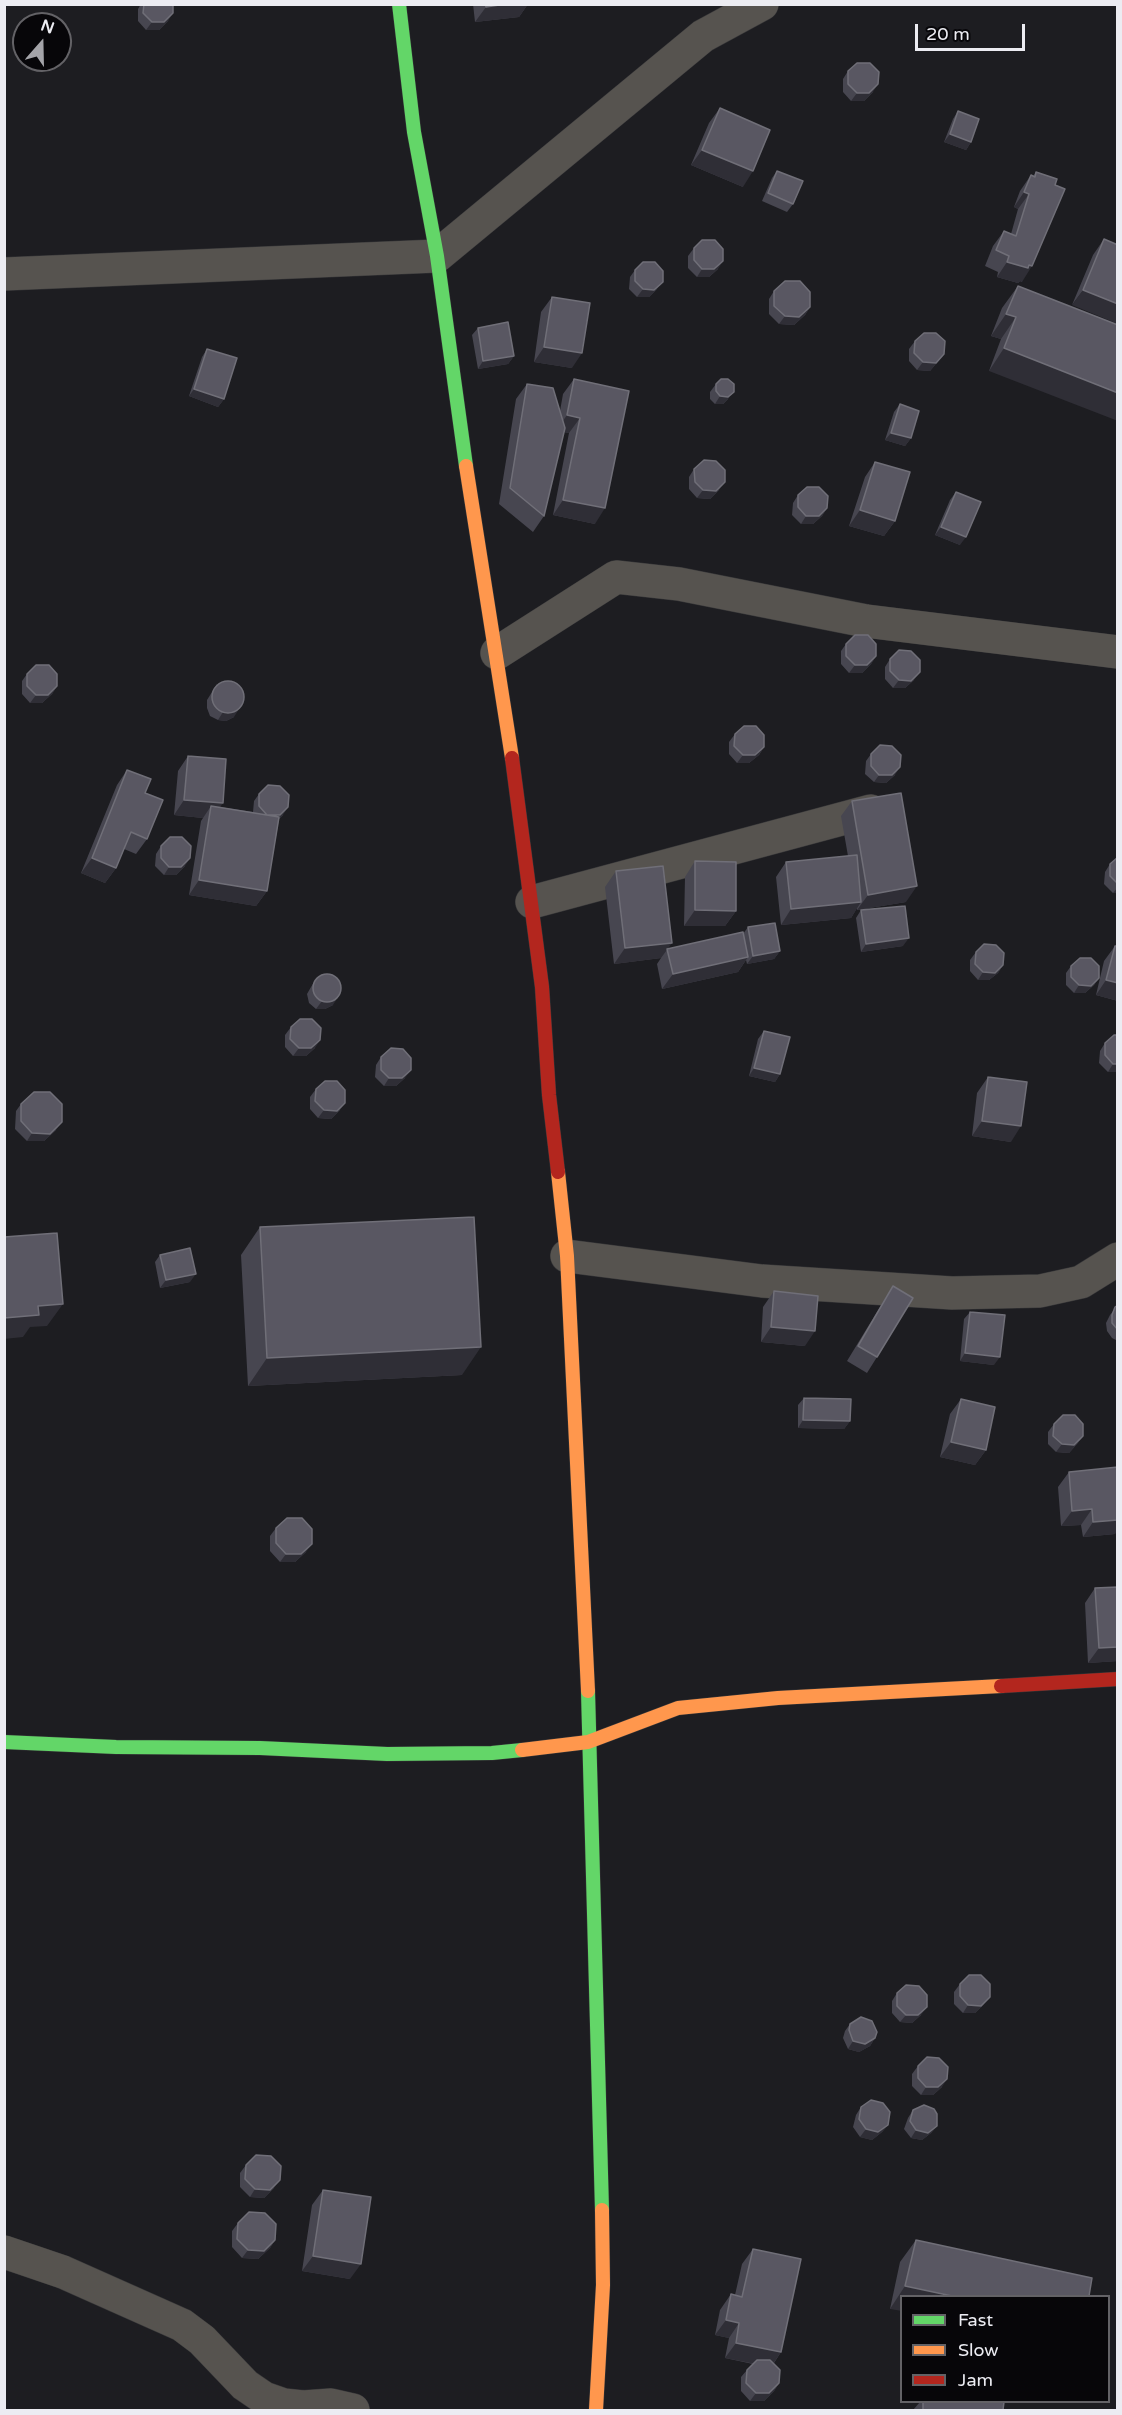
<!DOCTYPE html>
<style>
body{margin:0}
#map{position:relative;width:1122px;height:2415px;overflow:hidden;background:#1d1d21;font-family:"Varela Round",sans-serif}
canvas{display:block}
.frame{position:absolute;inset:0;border:6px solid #ececf2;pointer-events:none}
.legend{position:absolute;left:900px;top:2295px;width:210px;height:108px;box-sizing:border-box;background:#070609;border:2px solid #636266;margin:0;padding:8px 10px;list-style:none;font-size:18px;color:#ececf2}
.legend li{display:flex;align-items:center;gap:12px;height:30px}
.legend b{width:30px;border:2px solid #636266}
.north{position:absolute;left:12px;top:12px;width:60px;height:60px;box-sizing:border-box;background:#070609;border:2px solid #636266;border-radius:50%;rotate:20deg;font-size:16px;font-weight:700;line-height:24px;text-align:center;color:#ececf2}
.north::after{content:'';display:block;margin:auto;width:21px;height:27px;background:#a4a4a9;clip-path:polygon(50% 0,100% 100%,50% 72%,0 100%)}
.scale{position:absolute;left:915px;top:24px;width:110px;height:27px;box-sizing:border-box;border:3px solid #ececf2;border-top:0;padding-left:8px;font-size:18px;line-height:21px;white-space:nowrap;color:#ececf2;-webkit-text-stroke:4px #070609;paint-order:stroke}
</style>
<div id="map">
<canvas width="1122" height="2415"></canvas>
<div class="frame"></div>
<ul class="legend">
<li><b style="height:8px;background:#63d668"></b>Fast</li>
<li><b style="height:8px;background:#ff974d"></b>Slow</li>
<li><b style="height:8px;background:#b3261e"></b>Jam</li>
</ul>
<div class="north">N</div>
<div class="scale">20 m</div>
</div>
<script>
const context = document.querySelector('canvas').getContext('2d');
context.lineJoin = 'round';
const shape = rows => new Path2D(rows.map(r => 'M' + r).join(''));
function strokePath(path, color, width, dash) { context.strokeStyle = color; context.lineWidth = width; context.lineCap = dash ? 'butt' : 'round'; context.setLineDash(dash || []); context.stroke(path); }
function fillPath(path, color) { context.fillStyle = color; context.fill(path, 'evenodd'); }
const street = shape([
 [4,274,437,256,703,36,762,4],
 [497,653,616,577,679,584,866,621,1118,652],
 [532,902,871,811],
 [567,1256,762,1281,952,1293,1040,1291,1081,1282,1118,1259],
 [4,2252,63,2272,182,2325,202,2340,245,2385,264,2398,284,2405,303,2407,331,2405,353,2410]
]);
const fast = shape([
 [399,4,414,132,437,256,466,466],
 [588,1691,602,2210],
 [4,1742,116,1747,260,1748,387,1754,492,1753,522,1750]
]);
const slow = shape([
 [466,466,512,758],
 [558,1172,567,1256,588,1691],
 [522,1750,588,1742,678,1708,778,1698,1001,1686],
 [596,2410,603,2285,602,2210]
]);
const jam = shape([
 [512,758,542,987,549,1095,558,1172],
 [1001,1686,1118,1679]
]);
const wall = shape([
 [141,4,173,4,168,21,159,30,146,30,138,21,138,9],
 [473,4,528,4,519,17,475,22],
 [848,71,873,92,864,101,851,101,843,92,843,79],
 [720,108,743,187,691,165,709,123],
 [958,111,971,142,966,150,944,142,953,119],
 [777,171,793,204,787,212,762,201,772,178],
 [1036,172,1022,282,1020,281,1018,283,997,277,998,272,985,266,993,246,1004,231,1011,234,1018,209,1014,207,1020,191,1031,175,1033,176],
 [1104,239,1118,245,1072,305,1093,255],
 [694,248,718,269,709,277,697,277,688,268,688,256],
 [635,270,657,289,649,297,637,297,629,289,630,277],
 [1018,286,1118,325,989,371,1001,339,991,336,1002,308],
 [774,291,810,307,805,315,794,325,779,324,769,314,769,299],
 [552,297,572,368,534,362,541,312],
 [478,328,514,356,508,364,478,369,472,335],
 [915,341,944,354,930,371,917,370,909,361,909,349],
 [207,349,224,399,218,407,189,396,202,357],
 [574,379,595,524,553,515,569,433,564,432,544,516,533,532,499,504,516,399,527,384,560,411,563,394],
 [716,384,728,399,723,404,715,404,710,399,710,392],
 [900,404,911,438,905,446,885,440,894,412],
 [875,462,895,521,884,536,849,526,865,477],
 [694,469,719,490,710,499,697,498,689,489,689,477],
 [956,492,960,545,935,535,950,500],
 [798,495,827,508,822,516,813,524,801,524,792,515,793,503],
 [846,644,876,656,871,664,862,673,849,673,841,664,841,651],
 [890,659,914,680,905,688,893,688,885,679,885,667],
 [27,674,57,686,52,694,42,703,30,703,22,694,22,681],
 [217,684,234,717,226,721,218,720,210,716,207,708,207,700],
 [735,734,764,747,759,755,749,763,737,763,729,754,729,742],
 [871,754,895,775,886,783,874,782,865,774,866,761],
 [188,756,220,807,253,812,254,801,259,794,283,815,279,819,267,891,256,906,189,895,201,821,203,818,174,815,178,771],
 [127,770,145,793,147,839,136,854,124,849,116,868,105,883,81,873,117,785],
 [852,801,906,902,857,910,857,908,851,918,781,925,776,877,786,862,848,856,841,816],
 [161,846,185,866,176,875,164,875,155,866,156,854],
 [1118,857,1118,893,1113,893,1104,884,1105,872,1110,864],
 [695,861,736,911,725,926,684,926,685,877],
 [616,871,668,949,743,934,748,927,780,951,774,959,747,964,746,960,738,972,662,989,657,964,661,958,614,964,605,887],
 [861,910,903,946,861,952,856,918],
 [1115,946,1118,1001,1096,995,1104,961],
 [976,952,1003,965,998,973,989,980,978,980,970,971,970,960],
 [1071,966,1099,978,1094,985,1085,993,1074,993,1066,985,1066,973],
 [316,979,333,1005,325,1009,316,1009,309,1003,307,994,311,987],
 [291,1027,315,1048,306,1056,293,1056,285,1047,285,1035],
 [764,1031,780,1074,775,1082,749,1076,758,1039],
 [1118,1035,1118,1072,1108,1072,1099,1063,1100,1051,1105,1043],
 [381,1057,405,1078,396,1086,384,1086,375,1077,376,1065],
 [988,1077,1011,1142,972,1136,977,1093],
 [316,1089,340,1110,331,1119,318,1118,310,1109,310,1097],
 [21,1104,56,1130,44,1141,27,1141,15,1129,16,1111],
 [260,1227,462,1375,248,1386,241,1255],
 [160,1255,190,1282,160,1288,155,1262],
 [893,1286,877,1357,867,1373,847,1361,883,1302],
 [774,1291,805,1346,761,1342,763,1307],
 [1118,1305,1118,1341,1112,1338,1107,1331,1106,1323,1110,1315],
 [970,1312,994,1365,960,1361,964,1319],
 [804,1398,850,1421,844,1429,798,1428,798,1405],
 [961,1399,986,1450,975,1465,940,1457,950,1414],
 [1054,1424,1083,1436,1077,1444,1069,1453,1056,1452,1048,1444,1048,1432],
 [1069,1472,1115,1534,1083,1537,1081,1525,1061,1526,1058,1487],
 [276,1528,306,1552,295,1562,280,1562,270,1551,270,1536],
 [1118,1587,1118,1661,1088,1663,1085,1603,1095,1588],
 [960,1984,984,2004,975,2013,963,2013,954,2004,954,1992],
 [897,1993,921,2015,912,2023,900,2022,892,2013,892,2001],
 [850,2024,875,2038,870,2046,859,2052,848,2049,843,2038,845,2031],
 [918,2066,942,2087,933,2095,921,2095,912,2086,912,2074],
 [861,2107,888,2125,882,2132,872,2140,860,2137,853,2127,856,2115],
 [913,2110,937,2126,931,2133,922,2140,911,2138,904,2129,908,2118],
 [246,2165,274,2188,264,2198,250,2197,240,2187,240,2173],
 [323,2190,350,2279,302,2271,312,2205],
 [238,2223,275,2240,270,2248,258,2259,242,2258,232,2247,232,2231],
 [916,2240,1089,2296,890,2309,900,2262],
 [753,2249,781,2352,774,2363,779,2383,774,2391,764,2401,750,2401,741,2391,741,2377,747,2370,753,2364,725,2358,729,2338,715,2335,720,2310,731,2294,735,2295,742,2264],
 [920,2402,1004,2402,1003,2410,913,2410]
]);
const shadedWall = shape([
 [73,4,91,4,90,6,73,5],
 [506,4,528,4,519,17,475,22,486,7],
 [173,13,168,21,159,30,146,30,152,22],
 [878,84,873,92,864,101,851,101,857,93],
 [950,134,971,142,966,150,944,142],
 [702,150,753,171,743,187,691,165],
 [1024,192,1029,194,1018,209,1014,207],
 [723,261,718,269,709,277,697,277,702,269],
 [1007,262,1029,265,1032,266,1022,282,1020,281,1018,283,997,277],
 [663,282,657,289,649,297,637,297,643,289],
 [1083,290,1118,304,1118,324,1072,305],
 [810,307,805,315,794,325,779,324,785,316],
 [1006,314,1016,317,1001,339,991,336],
 [544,347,582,353,572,368,534,362],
 [1004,348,1118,393,1118,421,989,371],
 [944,354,930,371,917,370,923,362],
 [514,356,508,364,478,369,483,361],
 [194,389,224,399,218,407,189,396],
 [734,392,728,399,723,404,715,404,720,396],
 [567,415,580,418,569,433,556,431],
 [891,433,911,438,905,446,885,440],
 [725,482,719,490,710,499,697,498,703,490],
 [563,500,605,508,595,524,553,515],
 [827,508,822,516,813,524,801,524,806,516],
 [860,510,895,521,884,536,849,526],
 [941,527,966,537,960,545,935,535],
 [876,656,871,664,862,673,849,673,855,665],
 [920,672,914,680,905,688,893,688,899,680],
 [57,686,52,694,42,703,30,703,36,695],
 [239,709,234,717,226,721,218,720,223,712],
 [764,747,759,755,749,763,737,763,743,755],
 [900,767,895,775,886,783,874,782,879,775],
 [184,800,223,803,212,819,211,806,203,818,174,815],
 [288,807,283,815,274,823,262,822],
 [92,858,116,868,105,883,81,873],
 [190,858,185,866,176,875,164,875,169,867],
 [199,880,267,891,256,906,189,895],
 [917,886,906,902,857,910,868,895],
 [1118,887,1118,893,1113,893],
 [861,902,851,918,781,925,791,909],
 [695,910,736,911,725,926,684,926],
 [909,938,903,946,861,952,866,944],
 [672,943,661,958,614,964,625,948],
 [780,951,774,959,747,964,753,956],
 [748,957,738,972,662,989,673,974],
 [1003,965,998,973,989,980,978,980,983,972],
 [1099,978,1094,985,1085,993,1074,993,1079,985],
 [1106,980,1118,983,1118,1001,1096,995],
 [338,997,333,1005,325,1009,316,1009,322,1001],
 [320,1040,315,1048,306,1056,293,1056,299,1048],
 [1113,1064,1118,1064,1118,1072,1108,1072],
 [754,1068,780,1074,775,1082,749,1076],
 [411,1070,405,1078,396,1086,384,1086,389,1078],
 [345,1103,340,1110,331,1119,318,1118,324,1110],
 [982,1121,1021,1126,1011,1142,972,1136],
 [62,1122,56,1130,44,1141,27,1141,32,1133],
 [196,1274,190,1282,160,1288,166,1280],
 [63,1304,47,1326,30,1327,23,1337,4,1339,4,1318,38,1306],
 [771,1327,815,1331,805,1346,761,1342],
 [481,1347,462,1375,248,1386,267,1358],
 [965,1353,1000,1357,994,1365,960,1361],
 [803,1420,850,1421,844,1429,798,1428],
 [1083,1436,1077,1444,1069,1453,1056,1452,1062,1444],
 [951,1442,986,1450,975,1465,940,1457],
 [1092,1509,1081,1525,1061,1526,1072,1511],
 [1118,1520,1118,1531,1115,1534,1083,1537,1093,1522],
 [312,1544,306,1552,295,1562,280,1562,286,1554],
 [1118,1647,1118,1661,1088,1663,1099,1648],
 [990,1997,984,2004,975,2013,963,2013,968,2005],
 [927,2007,921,2015,912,2023,900,2022,906,2015],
 [875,2038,870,2046,859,2052,848,2049,853,2041],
 [947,2079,942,2087,933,2095,921,2095,926,2087],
 [888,2125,882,2132,872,2140,860,2137,866,2129],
 [937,2126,931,2133,922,2140,911,2138,916,2130],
 [280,2180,274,2188,264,2198,250,2197,255,2189],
 [275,2240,270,2248,258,2259,242,2258,248,2250],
 [313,2256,361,2264,350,2279,302,2271],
 [905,2286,952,2296,902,2296,902,2311,890,2309],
 [726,2320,739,2323,729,2338,715,2335],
 [736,2343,781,2352,771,2367,725,2358],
 [779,2383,774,2391,764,2401,750,2401,756,2393]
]);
const building = shape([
 [144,4,173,4,173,13,164,22,152,22,143,13,144,4],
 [485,4,506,4,486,7,485,4],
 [857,63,870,63,879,72,878,84,869,93,857,93,848,84,848,71,857,63],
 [720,108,770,130,753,171,702,150,720,108],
 [958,111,979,119,971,142,950,134,958,111],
 [777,171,803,181,793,204,768,193,777,171],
 [1036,172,1057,179,1055,185,1065,189,1032,266,1029,265,1028,268,1007,262,1009,256,996,250,1004,231,1016,236,1029,194,1024,192,1031,175,1035,177,1036,172],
 [1104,239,1118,245,1118,304,1083,290,1104,239],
 [702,240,715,240,723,249,723,261,714,269,702,269,694,260,694,248,702,240],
 [643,262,655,262,663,271,663,282,654,290,643,289,635,281,635,270,643,262],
 [785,281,800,281,810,292,810,307,799,317,785,316,774,306,774,291,785,281],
 [1018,286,1118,325,1118,393,1004,348,1016,317,1006,314,1018,286],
 [552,297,590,303,582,353,544,347,552,297],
 [508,322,514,356,483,361,478,328,508,322],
 [924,333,936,333,945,341,944,354,936,363,923,362,914,353,915,341,924,333],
 [207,349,237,358,224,399,194,389,207,349],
 [574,379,629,391,605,508,563,500,580,418,567,415,574,379],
 [721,379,728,379,734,384,734,392,728,397,720,396,716,391,716,384,721,379],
 [527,384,553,388,565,428,544,516,510,488,527,384],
 [900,404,919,411,911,438,891,433,900,404],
 [704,460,716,461,725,470,725,482,716,491,703,490,695,482,694,469,704,460],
 [875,462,910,472,895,521,860,510,875,462],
 [807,487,819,487,828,496,827,508,819,516,806,516,798,507,798,495,807,487],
 [956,492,981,502,966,537,941,527,956,492],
 [855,635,868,635,876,644,876,656,867,665,855,665,846,656,846,644,855,635],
 [899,650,911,651,920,660,920,672,911,681,899,680,890,671,890,659,899,650],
 [36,665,49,665,57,674,57,686,48,695,36,695,27,686,27,674,36,665],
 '212 697a16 16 0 1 1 32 0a16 16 0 1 1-32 0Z',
 [744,726,756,726,764,735,764,747,755,755,743,755,734,746,735,734,744,726],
 [880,745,892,746,901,755,900,767,892,775,879,775,871,766,871,754,880,745],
 [188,756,226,759,223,803,184,800,188,756],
 [127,770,151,779,145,793,163,800,147,839,131,832,116,868,92,858,127,770],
 [268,785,280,786,289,795,288,807,280,815,267,815,259,806,259,794,268,785],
 [901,793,917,886,868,895,852,801,901,793],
 [211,806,279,817,267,891,199,880,211,806],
 [170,837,182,837,191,846,190,858,181,867,169,867,161,858,161,846,170,837],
 [857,855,861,902,791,909,786,862,857,855],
 [1118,857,1118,884,1110,876,1110,864,1118,857],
 [695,861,736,862,736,911,695,910,695,861],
 [663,866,672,943,625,948,616,871,663,866],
 [905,906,909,938,866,944,861,910,905,906],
 [775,923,780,951,753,956,748,927,775,923],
 [743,932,748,957,673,974,667,949,743,932],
 [984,944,996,945,1004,953,1003,965,995,973,983,972,975,964,976,952,984,944],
 [1115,946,1118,946,1118,983,1106,980,1115,946],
 [1080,958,1091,958,1099,966,1099,978,1091,986,1079,985,1071,977,1071,966,1080,958],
 '313 988a14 14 0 1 1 28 0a14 14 0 1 1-28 0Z',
 [300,1019,312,1019,321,1028,320,1040,311,1048,299,1048,290,1039,291,1027,300,1019],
 [764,1031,790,1037,780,1074,754,1068,764,1031],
 [1114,1035,1118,1035,1118,1064,1113,1064,1105,1055,1105,1043,1114,1035],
 [391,1048,403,1049,411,1058,411,1070,402,1078,389,1078,381,1070,381,1057,391,1048],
 [988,1077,1027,1082,1021,1126,982,1121,988,1077],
 [325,1081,337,1081,345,1090,345,1103,337,1111,324,1110,315,1101,316,1089,325,1081],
 [34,1092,50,1092,62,1104,62,1122,50,1134,32,1133,21,1121,21,1104,34,1092],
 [474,1217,481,1347,267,1358,260,1227,474,1217],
 [57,1233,63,1304,38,1306,39,1315,4,1318,4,1237,57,1233],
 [190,1248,196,1274,166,1280,160,1255,190,1248],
 [893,1286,913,1298,877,1357,858,1346,893,1286],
 [774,1291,818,1296,815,1331,771,1327,774,1291],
 [1118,1305,1118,1330,1112,1323,1112,1315,1115,1307,1118,1305],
 [970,1312,1005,1315,1000,1357,965,1353,970,1312],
 [804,1398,851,1399,850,1421,803,1420,804,1398],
 [961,1399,995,1407,986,1450,951,1442,961,1399],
 [1063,1415,1075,1415,1083,1424,1083,1436,1074,1445,1062,1444,1053,1436,1054,1424,1063,1415],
 [1118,1467,1118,1520,1093,1522,1092,1509,1072,1511,1069,1472,1118,1467],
 [287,1518,302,1518,312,1529,312,1544,301,1554,286,1554,276,1543,276,1528,287,1518],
 [1118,1587,1118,1647,1099,1648,1095,1588,1118,1587],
 [969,1975,981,1975,990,1984,990,1997,981,2006,968,2005,960,1996,960,1984,969,1975],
 [906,1985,919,1986,927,1995,927,2007,918,2015,906,2015,897,2006,897,1993,906,1985],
 [861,2017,872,2021,877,2032,875,2038,865,2044,853,2041,849,2030,850,2024,861,2017],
 [927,2057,939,2058,948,2067,947,2079,938,2087,926,2087,918,2078,918,2066,927,2057],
 [871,2100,883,2103,890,2112,888,2125,878,2132,866,2129,859,2119,861,2107,871,2100],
 [924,2105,934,2109,937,2114,937,2126,928,2133,916,2130,910,2121,913,2110,924,2105],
 [256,2155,271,2156,281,2166,280,2180,270,2190,255,2189,245,2179,246,2165,256,2155],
 [323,2190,371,2197,361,2264,313,2256,323,2190],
 [249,2212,265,2213,276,2224,275,2240,264,2251,248,2250,237,2239,238,2223,249,2212],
 [916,2240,1092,2278,1089,2296,952,2296,905,2286,916,2240],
 [753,2249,801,2259,781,2352,736,2343,739,2323,726,2320,731,2294,742,2297,753,2249],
 [757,2360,770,2360,780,2370,779,2383,769,2393,756,2393,746,2383,747,2370,757,2360],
 [923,2402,1004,2402,1003,2410,923,2410,923,2402]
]);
strokePath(street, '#373739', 34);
strokePath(fast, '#373739', 15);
strokePath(slow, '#373739', 15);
strokePath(jam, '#373739', 15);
strokePath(street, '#56534f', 33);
strokePath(fast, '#63d668', 14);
strokePath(slow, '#ff974d', 14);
strokePath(jam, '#b3261e', 14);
fillPath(wall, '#474650');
fillPath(shadedWall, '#2f2e36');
fillPath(building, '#595762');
strokePath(building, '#706f78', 1.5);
</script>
